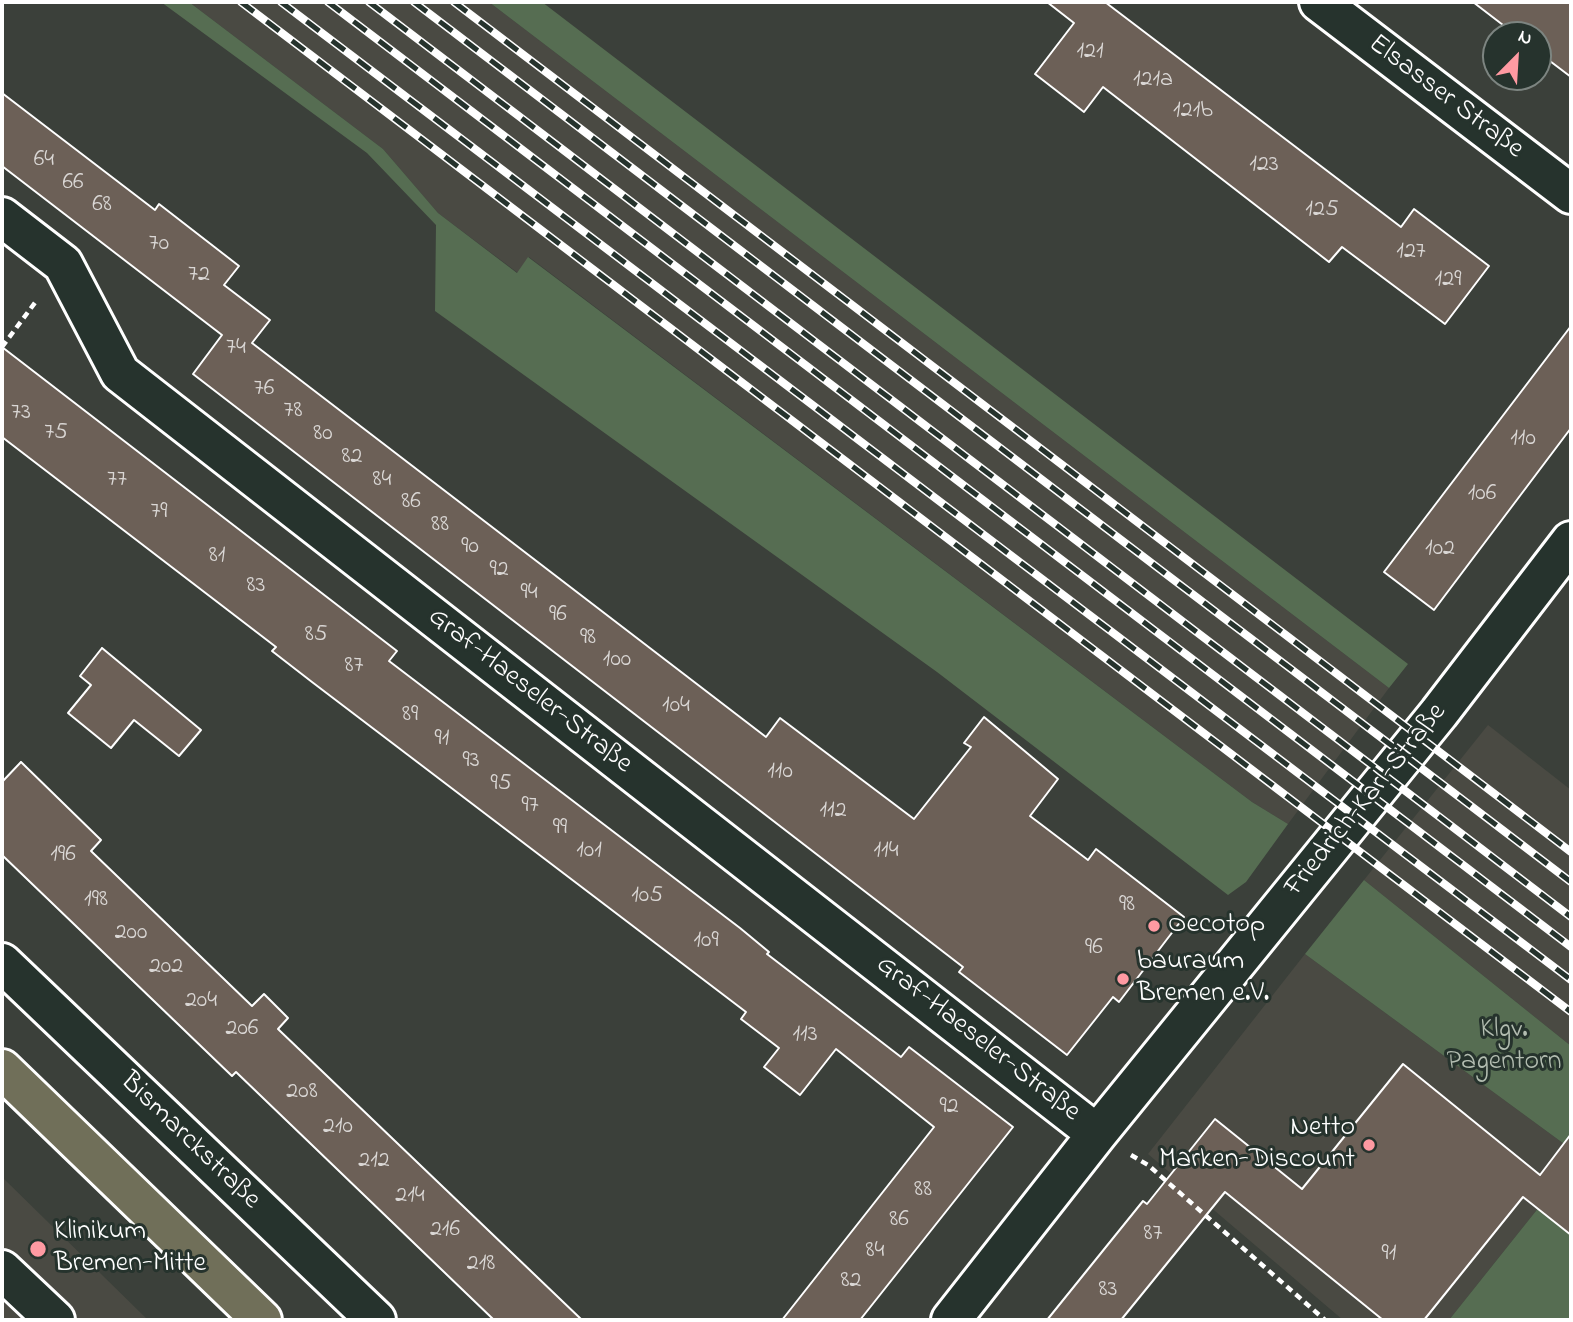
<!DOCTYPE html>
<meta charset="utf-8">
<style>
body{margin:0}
#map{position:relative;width:1573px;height:1322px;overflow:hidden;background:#3b403a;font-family:"Indie Flower",sans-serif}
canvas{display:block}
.frame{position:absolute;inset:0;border:4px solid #fff;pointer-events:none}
.north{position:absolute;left:1482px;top:21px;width:70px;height:70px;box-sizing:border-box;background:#26332d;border:2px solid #7d8581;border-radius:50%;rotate:24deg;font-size:19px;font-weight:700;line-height:28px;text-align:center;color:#fff}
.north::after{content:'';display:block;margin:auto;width:24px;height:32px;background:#ff9aa2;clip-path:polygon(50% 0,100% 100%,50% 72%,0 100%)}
</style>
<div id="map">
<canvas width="1573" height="1322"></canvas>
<div class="frame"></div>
<div class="north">N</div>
</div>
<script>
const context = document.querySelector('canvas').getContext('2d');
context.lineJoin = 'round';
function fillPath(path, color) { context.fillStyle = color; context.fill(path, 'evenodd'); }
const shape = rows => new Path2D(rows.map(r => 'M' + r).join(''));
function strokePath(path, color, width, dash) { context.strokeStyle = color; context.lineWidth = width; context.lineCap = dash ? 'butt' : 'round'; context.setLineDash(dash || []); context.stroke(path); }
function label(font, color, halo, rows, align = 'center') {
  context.font = font + ' "Indie Flower",sans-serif'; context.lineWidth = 6; context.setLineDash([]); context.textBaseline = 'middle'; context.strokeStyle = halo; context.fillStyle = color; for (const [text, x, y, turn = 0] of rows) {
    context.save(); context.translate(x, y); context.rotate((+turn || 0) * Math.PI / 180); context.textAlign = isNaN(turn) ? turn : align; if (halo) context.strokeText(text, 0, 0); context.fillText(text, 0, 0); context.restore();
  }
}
const built = shape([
 [189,2,489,2,1389,688,1288,824,1252,802,529,257,518,273,438,213,383,149],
 [1488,725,1571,790,1571,1046,1364,880],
 [1305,954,1571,1149,1571,1167,1449,1320,1343,1320,1148,1154],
 [2,1177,148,1320,2,1320]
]);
const green = shape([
 [161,2,189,2,383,149,438,213,517,273,528,257,1252,802,1288,824,1246,882,1228,895,937,672,435,311,436,225,367,153],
 [489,2,542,2,1408,664,1389,688],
 [1364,880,1571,1046,1571,1149,1305,954],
 [1571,1167,1571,1320,1449,1320]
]);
const building = shape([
 [1047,2,1105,2,1401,227,1414,209,1489,266,1445,324,1342,247,1329,262,1103,87,1084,112,1035,74,1074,23,1047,2],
 [1473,2,1571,2,1571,77,1538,52,1538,35,1516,35,1473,2],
 [2,93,155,210,159,204,239,266,224,285,270,320,252,343,766,737,780,718,914,819,971,747,964,743,984,717,1058,779,1030,816,1088,860,1096,849,1184,917,1119,1002,1113,997,1067,1055,959,972,963,967,193,374,222,335,2,166,2,93],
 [1571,326,1571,428,1434,610,1384,572,1571,326],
 [2,347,397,651,389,661,740,928,769,952,767,954,901,1057,909,1047,1013,1127,860,1320,782,1320,934,1127,836,1049,800,1095,764,1067,779,1048,741,1019,746,1012,312,682,272,651,276,647,2,437,2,347],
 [102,648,201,730,179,756,134,720,111,748,68,713,91,685,80,676,102,648],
 [21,762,101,840,91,851,252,1006,264,994,288,1018,278,1029,582,1320,494,1320,236,1072,232,1076,2,855,2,782,21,762],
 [1403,1064,1540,1175,1571,1134,1571,1235,1523,1197,1424,1320,1383,1320,1225,1192,1121,1320,1047,1320,1143,1201,1147,1204,1215,1119,1302,1189,1403,1064]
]);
const path = shape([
 [2,347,37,300],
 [1131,1155,1148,1165,1325,1320]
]);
const minor = shape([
 [1319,2,1571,194],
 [2,217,63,264,120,373,1097,1134],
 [2,963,376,1320],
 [2,1270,55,1320],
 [951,1320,1097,1134,1439,713,1571,541]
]);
const major = shape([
 [2,1069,262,1320]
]);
const rail = shape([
 [241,2,1571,1012],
 [281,2,1571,980],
 [328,2,1571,947],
 [369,2,1571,917],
 [414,2,1571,882],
 [454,2,1571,852]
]);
const markers = [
 [1154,926,7,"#ff9aa2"],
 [1123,979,7,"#ff9aa2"],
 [1369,1145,7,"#ff9aa2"],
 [38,1249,9,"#ff9aa2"]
];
const numberNames = [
 ["121",1090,53],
 ["121a",1153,81],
 ["121b",1193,112],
 ["64",44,161],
 ["123",1264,166],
 ["66",73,184],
 ["68",102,206],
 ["125",1322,211],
 ["70",159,245],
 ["127",1411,253],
 ["72",199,276],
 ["129",1448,281],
 ["74",236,349],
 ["76",264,390],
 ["78",293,412],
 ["73",21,414],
 ["75",56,434],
 ["80",323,435],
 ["110",1523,440],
 ["82",352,458],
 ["77",117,481],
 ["84",382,481],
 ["106",1482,495],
 ["86",411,503],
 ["79",159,513],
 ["88",440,526],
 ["90",470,548],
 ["102",1440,550],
 ["81",217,557],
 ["92",499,571],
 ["83",256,587],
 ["94",529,594],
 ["96",558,616],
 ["85",316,636],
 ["98",588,639],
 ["100",617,661],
 ["87",354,667],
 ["104",676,707],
 ["89",410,716],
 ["91",442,740],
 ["93",471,762],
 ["110",780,773],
 ["95",501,785],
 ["97",530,807],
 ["112",833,812],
 ["99",560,829],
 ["101",589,852],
 ["114",886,852],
 ["196",63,856],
 ["105",647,897],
 ["198",96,901],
 ["98",1127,906],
 ["200",131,934],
 ["109",706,942],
 ["96",1094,949],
 ["202",166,968],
 ["204",201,1002],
 ["206",242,1030],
 ["113",805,1036],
 ["208",302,1093],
 ["92",949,1108],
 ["210",338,1128],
 ["212",374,1162],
 ["88",923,1191],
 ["214",410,1197],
 ["86",899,1221],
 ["216",445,1231],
 ["87",1153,1235],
 ["84",875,1252],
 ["91",1389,1255],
 ["218",481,1265],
 ["82",851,1282],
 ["83",1108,1291]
];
const streetNames = [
 ["Elsasser Straße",1445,98,37],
 ["Graf-Haeseler-Straße",529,692,38],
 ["Friedrich-Karl-Straße",1367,801,-51],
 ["Graf-Haeseler-Straße",977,1040,38],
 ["Bismarckstraße",189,1142,44]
];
const poiNames = [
 ["Oecotop",1168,926],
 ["bauraum",1137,963],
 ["Bremen e.V.",1137,995],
 ["Netto",1355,1129,"right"],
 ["Marken-Discount",1355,1161,"right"],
 ["Klinikum",54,1233],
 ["Bremen-Mitte",54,1265]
];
const parkNames = [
 ["Klgv.",1504,1031],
 ["Pagentorn",1504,1063]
];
fillPath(built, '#4a4a43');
fillPath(green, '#566d52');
fillPath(building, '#6c6057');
strokePath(building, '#fff', 2);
strokePath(minor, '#fff', 44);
strokePath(major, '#fff', 44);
strokePath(path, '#fff', 4.5, [7, 5]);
strokePath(minor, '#26332d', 38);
strokePath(major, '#706f59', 38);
strokePath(rail, '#fff', 8);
strokePath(rail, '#26332d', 5, [16]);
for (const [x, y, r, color] of markers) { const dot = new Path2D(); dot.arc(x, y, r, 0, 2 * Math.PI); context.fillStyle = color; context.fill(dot); strokePath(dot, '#26332d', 2.5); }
label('24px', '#dad7d5', null, numberNames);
label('28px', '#fff', '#26332d', streetNames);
label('28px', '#fff', '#26332d', poiNames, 'left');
label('28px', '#b3bdb1', '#26332d', parkNames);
</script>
